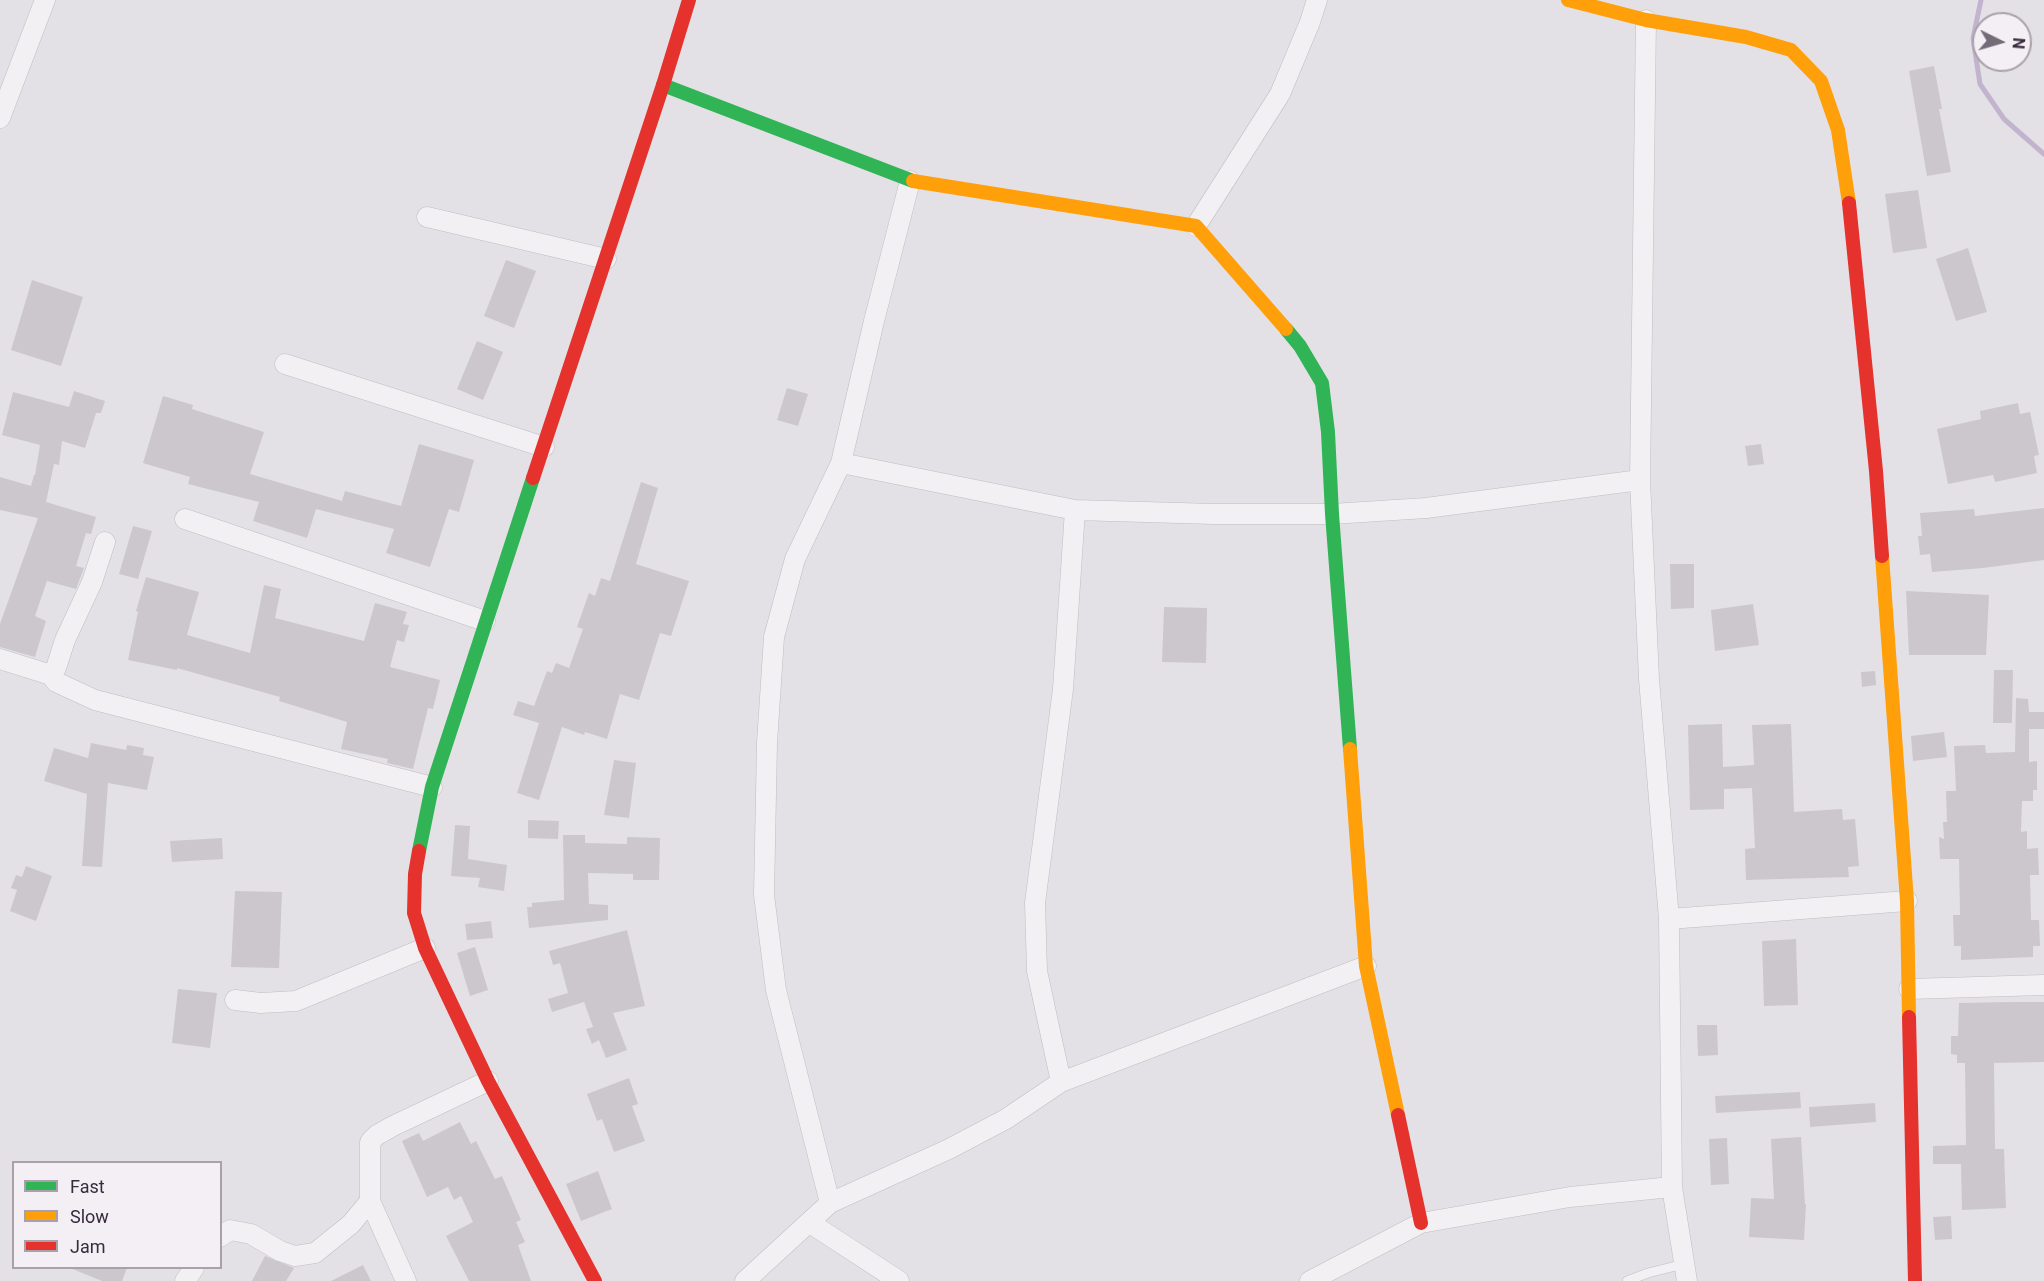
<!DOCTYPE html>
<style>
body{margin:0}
#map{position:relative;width:2044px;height:1281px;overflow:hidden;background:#e4e1e6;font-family:Roboto,sans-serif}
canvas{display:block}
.legend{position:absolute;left:12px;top:1161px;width:210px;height:108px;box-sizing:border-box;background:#f3eff5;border:2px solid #a8a1ab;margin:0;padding:8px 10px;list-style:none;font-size:18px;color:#382b3d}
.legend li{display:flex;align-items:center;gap:12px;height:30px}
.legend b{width:30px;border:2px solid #a8a1ab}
.north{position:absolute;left:1972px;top:12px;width:60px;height:60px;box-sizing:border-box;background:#f3eff5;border:2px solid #a8a1ab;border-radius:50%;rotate:95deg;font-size:16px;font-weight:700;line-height:24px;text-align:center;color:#382b3d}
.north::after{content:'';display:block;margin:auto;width:21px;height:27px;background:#746b78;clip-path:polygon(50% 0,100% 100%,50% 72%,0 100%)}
</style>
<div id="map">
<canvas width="2044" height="1281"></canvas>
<ul class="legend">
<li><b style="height:8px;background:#30b455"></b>Fast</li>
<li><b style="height:8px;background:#ff9f0a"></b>Slow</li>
<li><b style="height:8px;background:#e5322d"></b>Jam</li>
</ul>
<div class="north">N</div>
</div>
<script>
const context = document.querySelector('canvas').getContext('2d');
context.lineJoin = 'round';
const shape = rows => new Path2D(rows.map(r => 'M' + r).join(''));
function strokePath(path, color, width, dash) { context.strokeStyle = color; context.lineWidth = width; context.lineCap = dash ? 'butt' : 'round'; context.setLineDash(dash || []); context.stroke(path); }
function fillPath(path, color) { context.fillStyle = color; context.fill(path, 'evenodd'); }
const stream = shape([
 [1981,0,1973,38,1980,84,2004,119,2044,154]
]);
const building = shape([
 [1934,66,1942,109,1939,109,1951,172,1927,176,1909,71],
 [1918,190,1927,248,1893,253,1885,194],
 [1968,248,1987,312,1956,321,1936,259],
 [506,260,536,271,514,328,484,316],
 [32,280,83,297,61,366,11,350],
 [477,341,503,352,483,400,457,389],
 [787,388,808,394,798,426,777,420],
 [74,391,105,401,101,413,96,413,85,448,62,441,59,465,54,464,46,502,96,517,91,534,86,533,76,566,84,568,76,589,47,581,35,616,46,621,35,657,0,647,0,624,38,518,0,510,0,477,31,486,34,475,35,475,40,445,2,435,13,392,69,407],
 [163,396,193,405,192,409,264,432,250,474,342,501,345,491,401,506,419,444,474,460,459,512,449,509,430,567,386,553,394,529,316,509,307,538,253,521,259,502,188,484,190,477,143,463],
 [2018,403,2020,414,2030,412,2039,455,2034,456,2037,473,1995,482,1993,475,1948,484,1937,429,1981,419,1980,411],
 [1761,444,1764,464,1748,466,1745,446],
 [641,482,658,488,636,564,689,581,671,636,660,633,639,700,620,694,607,739,585,732,584,735,562,727,539,800,517,793,539,723,513,715,518,701,534,706,547,671,552,673,556,663,569,668,583,629,577,627,589,593,595,596,601,578,610,581],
 [2044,508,2044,560,1983,568,1932,572,1930,554,1920,555,1918,536,1922,536,1920,513,1974,509,1975,516],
 [133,526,152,531,138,579,119,574],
 [1670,564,1694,564,1694,608,1671,609],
 [146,577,199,592,187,635,250,653,264,585,281,589,275,618,364,641,375,603,407,612,403,624,409,625,404,642,397,640,390,667,440,680,433,709,428,708,413,769,387,763,388,759,341,749,347,722,279,701,280,697,177,668,177,670,128,660,138,612,136,611],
 [1906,591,1989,595,1986,655,1909,655],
 [1753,604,1759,645,1715,651,1711,610],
 [1164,607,1207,608,1206,663,1162,662],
 [1994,670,2013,670,2012,723,1993,723],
 [1875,671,1876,685,1862,687,1861,672],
 [2016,698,2028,699,2029,712,2044,712,2044,729,2029,729,2029,762,2037,761,2037,790,2033,790,2033,801,2022,801,2021,832,2027,831,2027,849,2038,848,2039,875,2030,875,2031,920,2039,920,2040,946,2033,946,2033,957,1961,960,1961,946,1954,946,1953,915,1960,915,1959,859,1940,859,1939,837,1944,839,1943,822,1947,822,1946,791,1956,791,1954,746,1985,745,1986,753,2015,752],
 [1722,724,1723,767,1754,765,1752,725,1791,724,1794,812,1842,809,1843,820,1855,819,1859,866,1848,867,1849,877,1746,880,1745,849,1755,848,1752,788,1724,789,1724,809,1690,810,1688,725],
 [1944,732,1947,757,1913,761,1911,736],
 [91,743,126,750,127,745,144,748,143,755,154,757,147,790,108,783,102,867,82,866,87,794,44,781,54,748,88,758],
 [614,760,636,763,629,818,604,815],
 [528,820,559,821,558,839,528,838],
 [455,825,470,826,468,859,507,865,504,891,478,887,480,878,451,876],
 [563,835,585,835,585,843,627,844,627,837,660,838,659,880,633,880,633,874,588,873,589,904,608,905,608,920,529,928,527,907,532,907,532,903,564,900],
 [222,838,223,859,172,862,170,841],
 [26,866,52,876,36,921,10,911,17,890,11,888,16,875,22,877],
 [235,891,282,892,279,968,231,967],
 [491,921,493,938,467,940,465,924],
 [627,930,645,1006,613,1013,627,1050,606,1058,599,1040,592,1044,586,1029,593,1027,584,1002,552,1012,548,999,568,993,560,963,553,965,549,951],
 [1796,939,1798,1005,1764,1006,1762,941],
 [475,947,488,990,470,996,457,953],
 [178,989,217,993,210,1048,172,1043],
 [2011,1002,2044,1002,2044,1062,1994,1063,1995,1149,2004,1149,2006,1208,1962,1210,1961,1164,1933,1164,1933,1146,1966,1145,1965,1063,1957,1063,1957,1055,1951,1054,1951,1036,1958,1036,1959,1003],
 [1697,1025,1717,1025,1718,1055,1698,1056],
 [629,1078,638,1104,632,1106,645,1141,614,1152,602,1119,597,1121,587,1094],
 [1800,1092,1801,1108,1716,1113,1715,1096],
 [1875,1103,1876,1122,1810,1127,1809,1107],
 [460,1122,471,1144,476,1141,495,1179,502,1176,521,1220,516,1222,525,1242,518,1245,531,1281,469,1281,446,1236,473,1222,461,1196,454,1200,448,1187,427,1197,402,1141,419,1133,423,1141],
 [1801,1137,1805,1204,1806,1204,1804,1240,1749,1237,1751,1198,1774,1199,1771,1139],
 [1727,1138,1729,1184,1711,1185,1709,1139],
 [598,1171,612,1209,581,1221,566,1184],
 [1951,1216,1952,1239,1935,1240,1933,1217],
 [265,1256,294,1268,286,1281,252,1281],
 [363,1265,371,1281,331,1281],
 [70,1268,127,1268,122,1281,102,1281]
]);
const lane = shape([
 [1627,1281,1648,1273,1684,1264]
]);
const street = shape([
 [1646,20,1640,480,1649,679,1669,919,1672,1187,1687,1281],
 [0,118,45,0],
 [427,217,606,259],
 [1196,226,1280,94,1310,22,1317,0],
 [285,364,544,447],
 [841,463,1075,510,1214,514,1332,514,1426,508,1640,480],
 [185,519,485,621],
 [0,659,51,675,56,668,65,640,92,582,105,542],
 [51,675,56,682,95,700,432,787],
 [1669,919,1907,901],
 [1909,989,2044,985],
 [235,1000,261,1003,296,1001,425,948],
 [1061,1082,1037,971,1035,903,1063,689,1075,510],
 [370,1201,406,1281],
 [830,1203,776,990,764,895,767,743,774,637,795,559,841,463,874,321,910,181],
 [810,1223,899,1281],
 [220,1237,230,1230,251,1234,280,1251,295,1256,315,1253,351,1224,370,1201,370,1142,377,1135,393,1126,488,1081],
 [185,1281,194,1268],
 [745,1281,830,1203,949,1149,1006,1119,1061,1082,1366,966],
 [1310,1281,1421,1223,1570,1197,1672,1187]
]);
const fast = shape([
 [663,85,913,181],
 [1286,329,1300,346,1322,383,1328,432,1332,514,1350,749],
 [419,851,432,787,533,478]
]);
const slow = shape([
 [1568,0,1646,20,1746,37,1791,50,1821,81,1838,130,1849,203],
 [913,181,1196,226,1286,329],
 [1882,556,1907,901,1909,1017],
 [1350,749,1366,966,1398,1115]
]);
const jam = shape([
 [1849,203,1876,471,1882,556],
 [533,478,663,85,689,0],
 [419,851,415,874,414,913,425,948,488,1081,595,1281],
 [1909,1017,1915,1281],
 [1398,1115,1421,1223]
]);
strokePath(stream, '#c2b3ce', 5);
fillPath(building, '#cbc7cd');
strokePath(lane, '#bfbdc1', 10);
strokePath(street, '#bfbdc1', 21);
strokePath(lane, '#f2f0f3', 9);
strokePath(street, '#f2f0f3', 20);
strokePath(fast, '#30b455', 14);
strokePath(slow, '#ff9f0a', 14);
strokePath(jam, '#e5322d', 14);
</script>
